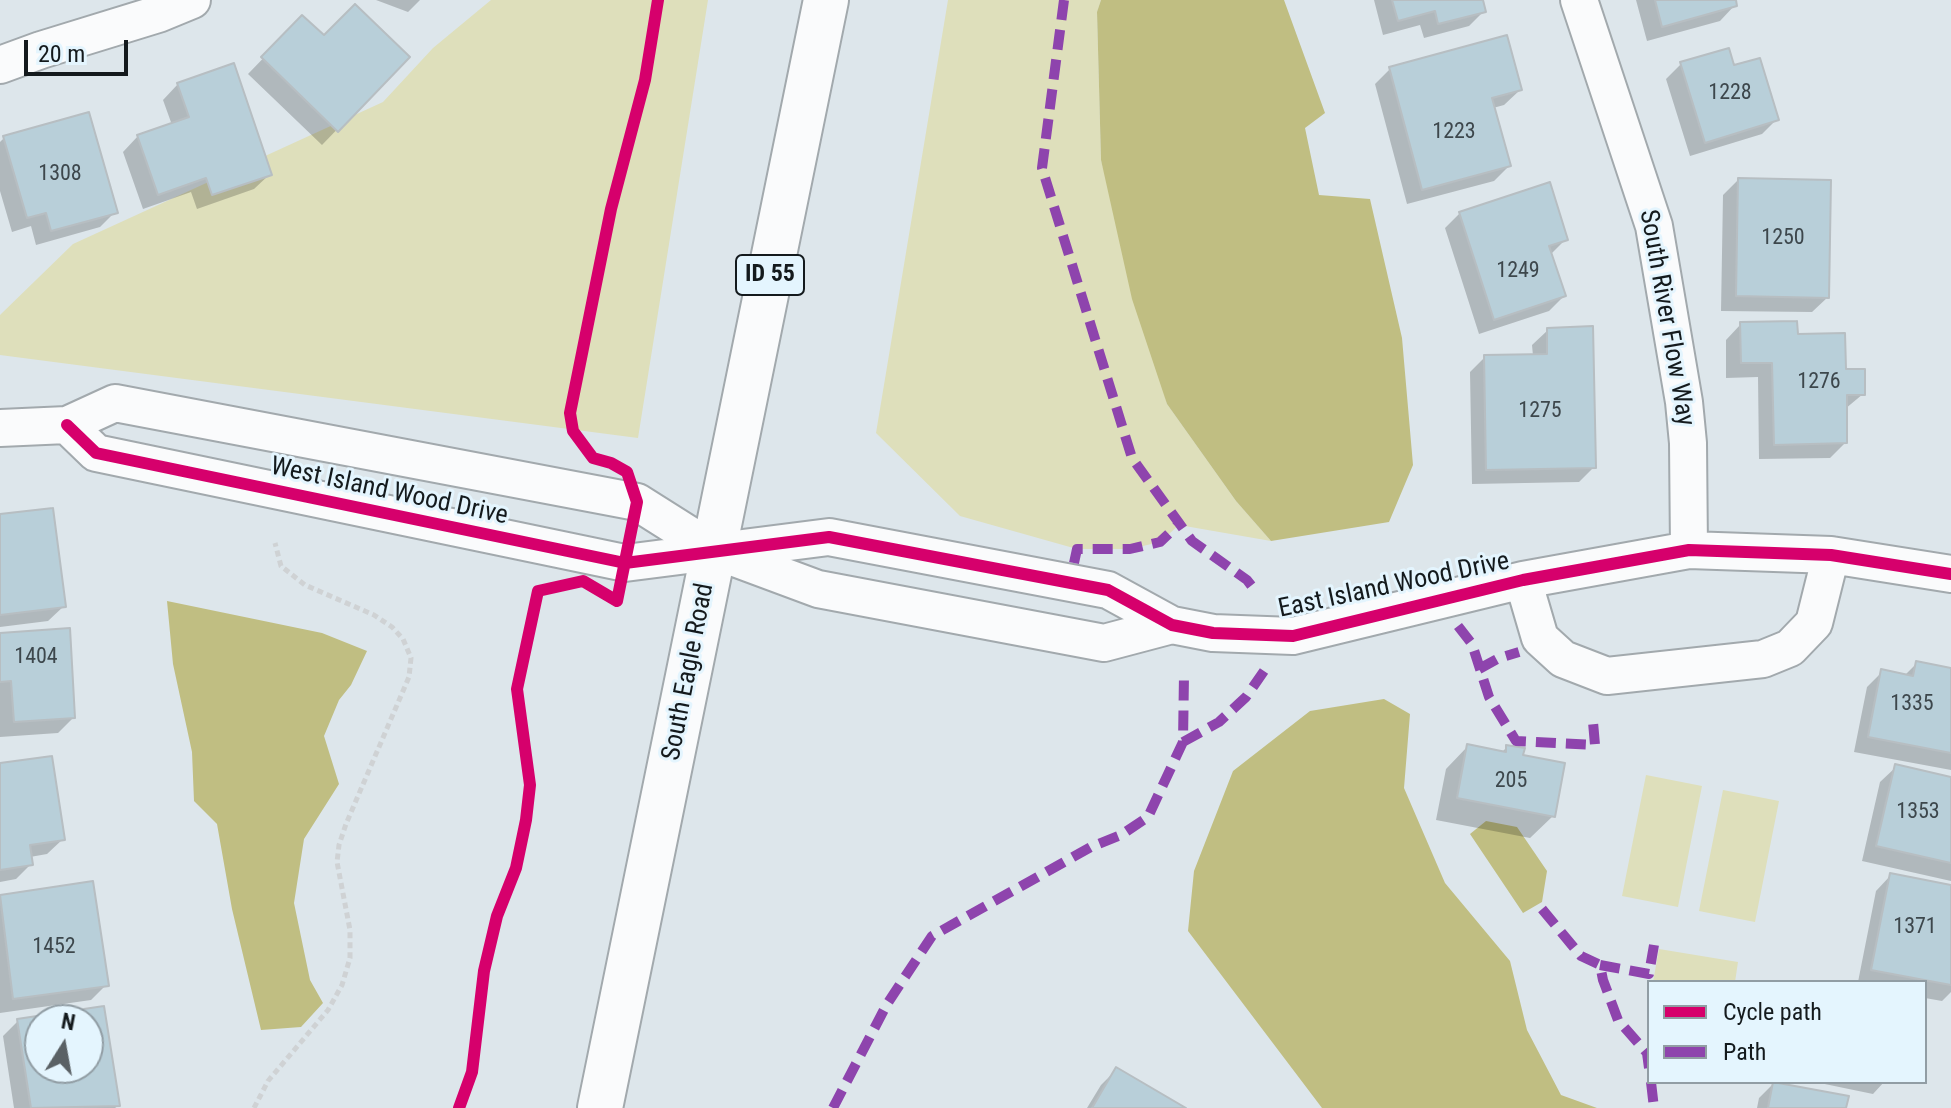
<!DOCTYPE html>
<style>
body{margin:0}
#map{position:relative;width:1951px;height:1108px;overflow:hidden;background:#dde6eb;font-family:"Roboto Condensed",sans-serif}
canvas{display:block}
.legend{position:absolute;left:1647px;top:980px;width:280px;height:104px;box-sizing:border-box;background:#e4f5fe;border:2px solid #919da4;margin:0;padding:10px 14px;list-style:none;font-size:24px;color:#141a1d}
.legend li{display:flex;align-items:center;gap:16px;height:40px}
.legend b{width:40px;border:2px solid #919da4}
.north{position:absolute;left:24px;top:1004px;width:80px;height:80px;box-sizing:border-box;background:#e4f5fe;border:2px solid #919da4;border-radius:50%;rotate:11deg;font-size:22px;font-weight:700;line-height:32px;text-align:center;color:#141a1d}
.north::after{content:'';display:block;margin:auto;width:28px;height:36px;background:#5a6165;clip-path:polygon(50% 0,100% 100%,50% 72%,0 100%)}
.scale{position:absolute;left:24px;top:40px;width:104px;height:36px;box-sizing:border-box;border:4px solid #141a1d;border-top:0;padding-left:10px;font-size:24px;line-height:28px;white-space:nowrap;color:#141a1d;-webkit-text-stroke:6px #e4f5fe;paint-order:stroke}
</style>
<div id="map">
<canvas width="1951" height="1108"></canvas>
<ul class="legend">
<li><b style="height:10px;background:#d6006c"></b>Cycle path</li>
<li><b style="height:10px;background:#8e44ad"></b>Path</li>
</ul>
<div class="north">N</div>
<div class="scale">20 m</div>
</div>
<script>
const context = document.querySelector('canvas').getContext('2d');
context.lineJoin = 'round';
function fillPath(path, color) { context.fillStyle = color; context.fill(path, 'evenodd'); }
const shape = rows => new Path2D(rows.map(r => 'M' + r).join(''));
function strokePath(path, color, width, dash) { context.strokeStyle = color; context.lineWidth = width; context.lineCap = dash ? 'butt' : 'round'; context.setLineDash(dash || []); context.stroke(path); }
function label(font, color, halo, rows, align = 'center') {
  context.font = font + ' "Roboto Condensed",sans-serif'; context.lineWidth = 6; context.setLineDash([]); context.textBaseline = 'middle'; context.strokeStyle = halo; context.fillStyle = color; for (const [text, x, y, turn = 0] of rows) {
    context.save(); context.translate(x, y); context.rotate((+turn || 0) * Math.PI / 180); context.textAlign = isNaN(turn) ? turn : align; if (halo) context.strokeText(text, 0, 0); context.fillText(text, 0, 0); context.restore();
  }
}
const green = shape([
 [491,0,708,0,638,438,0,355,0,315,73,244,383,102,433,48],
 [948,0,1101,0,1097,13,1101,160,1167,404,1236,501,1271,541,1179,525,1160,542,1130,549,1077,549,960,516,876,433],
 [1646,775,1702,786,1678,907,1622,896],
 [1723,790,1779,801,1755,922,1699,911],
 [1659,949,1738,962,1735,982,1653,982]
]);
const water = shape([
 [1101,0,1284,0,1325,113,1305,128,1319,195,1370,199,1402,338,1413,465,1389,522,1271,541,1236,501,1167,404,1132,299,1101,160,1097,12],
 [167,601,322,633,367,651,351,685,339,700,324,736,339,784,304,839,294,903,310,980,323,1003,301,1027,261,1030,232,909,217,824,194,801,192,752,173,664],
 [1384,699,1410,714,1404,788,1445,883,1510,961,1527,1030,1561,1095,1597,1108,1322,1108,1188,931,1194,871,1233,771,1310,711],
 [1486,821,1517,827,1547,871,1542,902,1523,913,1470,834]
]);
const shadow = shape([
 [376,0,420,0,408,12],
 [1374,0,1481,0,1484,11,1469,26,1424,38,1420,25,1383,35],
 [1636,0,1734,0,1735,5,1720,21,1647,41],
 [303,17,324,38,407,57,322,145,248,74],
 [1681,64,1733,68,1777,119,1762,134,1690,156,1666,79],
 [1390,69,1520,90,1504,105,1493,108,1509,166,1494,181,1407,204,1375,84],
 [178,84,270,174,254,189,197,209,191,192,143,209,123,152,138,136,172,125,163,100],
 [4,138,115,212,100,227,36,245,31,226,12,232,0,191,0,142],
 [1738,180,1828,297,1812,312,1721,311,1723,195],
 [1460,213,1566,239,1550,255,1564,296,1549,311,1479,334,1445,228],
 [1741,324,1796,336,1844,371,1863,394,1845,409,1845,443,1830,458,1759,459,1758,377,1726,378,1726,340],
 [1548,330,1594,467,1579,482,1472,484,1470,372,1485,357,1533,356,1532,345],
 [0,516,64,606,48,621,0,627],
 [0,635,73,718,58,733,0,737],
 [1917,663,1951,670,1951,770,1854,752,1867,687,1882,672,1904,676],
 [1468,746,1501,753,1507,747,1521,757,1553,816,1530,838,1436,820,1446,769],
 [0,765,63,839,47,854,30,857,31,864,16,879,0,882],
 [1896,767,1951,779,1951,881,1862,861,1880,782],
 [1891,875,1951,887,1951,992,1942,1001,1925,998,1925,982,1858,982,1876,891],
 [91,884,106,985,91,1000,0,1013,0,897],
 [102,1008,118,1106,115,1108,14,1108,3,1036,18,1021],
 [40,1020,88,1020,88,1068,40,1068],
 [1116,1070,1182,1108,1087,1108,1101,1085],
 [1815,1082,1884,1082,1873,1094],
 [1774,1083,1844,1108,1757,1108,1759,1098]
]);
const building = shape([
 [1392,0,1483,0,1486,12,1438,24,1435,11,1398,21,1392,0],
 [1655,0,1736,0,1737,6,1662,27,1655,0],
 [355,4,410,57,338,132,261,57,302,15,324,35,355,4],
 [1507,35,1522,90,1492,98,1511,166,1422,190,1389,67,1507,35],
 [1729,48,1734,65,1760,58,1779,120,1705,143,1680,62,1729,48],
 [234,63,272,175,212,195,206,178,158,195,137,135,189,117,177,83,234,63],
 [89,112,118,213,51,231,46,213,27,218,3,136,89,112],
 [1738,178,1831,180,1829,298,1736,296,1738,178],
 [1550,182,1568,240,1549,246,1566,296,1494,320,1459,212,1550,182],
 [1797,321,1798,334,1845,333,1846,369,1865,369,1865,395,1847,395,1847,443,1774,445,1772,363,1741,363,1740,322,1797,321],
 [1593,326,1596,468,1486,470,1484,355,1547,354,1547,328,1593,326],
 [53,508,66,607,0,615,0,514,53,508],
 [70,628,75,718,14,722,11,681,0,682,0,633,70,628],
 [1916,661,1951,668,1951,753,1868,737,1881,669,1913,676,1916,661],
 [1467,744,1506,752,1506,745,1525,748,1523,755,1565,763,1555,817,1457,798,1467,744],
 [52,756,65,840,30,845,33,865,0,870,0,763,52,756],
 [1895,764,1951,777,1951,863,1876,846,1895,764],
 [1890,873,1951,885,1951,985,1871,970,1890,873],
 [93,881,109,986,13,999,0,895,93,881],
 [104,1006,120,1106,31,1108,17,1019,104,1006],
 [40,1020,88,1020,88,1068,40,1068,40,1020],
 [1116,1067,1186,1108,1092,1108,1116,1067],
 [1773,1082,1849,1096,1846,1108,1768,1108,1773,1082]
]);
const path = shape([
 [254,1108,268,1081,328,1010,342,985,350,958,350,930,337,862,339,845,346,824,409,677,411,658,403,639,392,627,374,615,305,585,281,566,275,543]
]);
const minor = shape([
 [1579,0,1654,226,1684,402,1688,443,1689,550],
 [0,65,41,50,158,14,192,0],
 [67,425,96,453,625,563,829,537,1108,590,1172,625,1213,633,1293,636,1523,580,1689,550,1831,555,1951,574],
 [0,428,67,425,115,403,637,502,713,550,818,589,1104,643,1172,625],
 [1523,580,1540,638,1563,659,1607,676,1763,659,1790,648,1814,623,1831,555]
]);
const highway = shape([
 [600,1108,826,0]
]);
const quiet = shape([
 [1064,0,1042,168,1132,458,1192,541,1247,580,1257,593],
 [1074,563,1077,549,1130,549,1160,542,1179,524],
 [1458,626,1472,644,1489,697,1516,741,1595,745,1593,722],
 [1479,669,1499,658,1519,652],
 [1183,742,1219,722,1246,697,1264,671],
 [1542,909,1581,956,1600,965,1603,980,1618,1020,1647,1053,1649,1068],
 [1600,965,1649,974,1654,945],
 [1651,1082,1654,1108],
 [833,1108,887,1004,932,936,1091,847,1121,835,1148,817,1183,742,1184,675]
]);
const cycleway = shape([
 [67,425,96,453,625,563,829,537,1108,590,1172,625,1213,633,1293,636,1523,580,1689,550,1831,555,1951,574],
 [459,1108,472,1072,484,971,497,916,516,868,526,820,530,785,517,689,538,591,583,581,617,601,637,502,627,472,611,463,593,458,573,431,570,413,611,209,645,80,658,0]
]);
const numberNames = [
 ["1228",1730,93],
 ["1223",1454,132],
 ["1308",60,174],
 ["1250",1783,238],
 ["1249",1518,271],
 ["1276",1819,382],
 ["1275",1540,411],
 ["1404",36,657],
 ["1335",1912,704],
 ["205",1511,781],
 ["1353",1918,812],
 ["1371",1915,927],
 ["1452",54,947]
];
const shields = [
 [770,275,68]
];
const shieldNames = [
 ["ID 55",770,275]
];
const streetNames = [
 ["South River Flow Way",1666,318,80],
 ["West Island Wood Drive",389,492,12],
 ["East Island Wood Drive",1394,586,-12],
 ["South Eagle Road",689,672,-79]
];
fillPath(green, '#dedfbb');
fillPath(water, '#c0be82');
fillPath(shadow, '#0003');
fillPath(building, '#b8cfd9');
strokePath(building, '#b7bec2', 2);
strokePath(minor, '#a2a9ad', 40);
strokePath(highway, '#a2a9ad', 48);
strokePath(path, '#cfd2d4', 5, [6, 4]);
strokePath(minor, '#fafbfc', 36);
strokePath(highway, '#fafbfc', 44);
strokePath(quiet, '#8e44ad', 10, [20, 10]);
strokePath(cycleway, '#d6006c', 12);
label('22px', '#3d474c', null, numberNames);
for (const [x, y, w] of shields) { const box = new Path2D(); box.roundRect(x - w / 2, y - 20, w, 40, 6); context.fillStyle = '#e4f5fe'; context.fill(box); strokePath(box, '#141a1d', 2); }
label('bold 24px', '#141a1d', null, shieldNames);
label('26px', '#141a1d', '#e4f5fe', streetNames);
</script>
